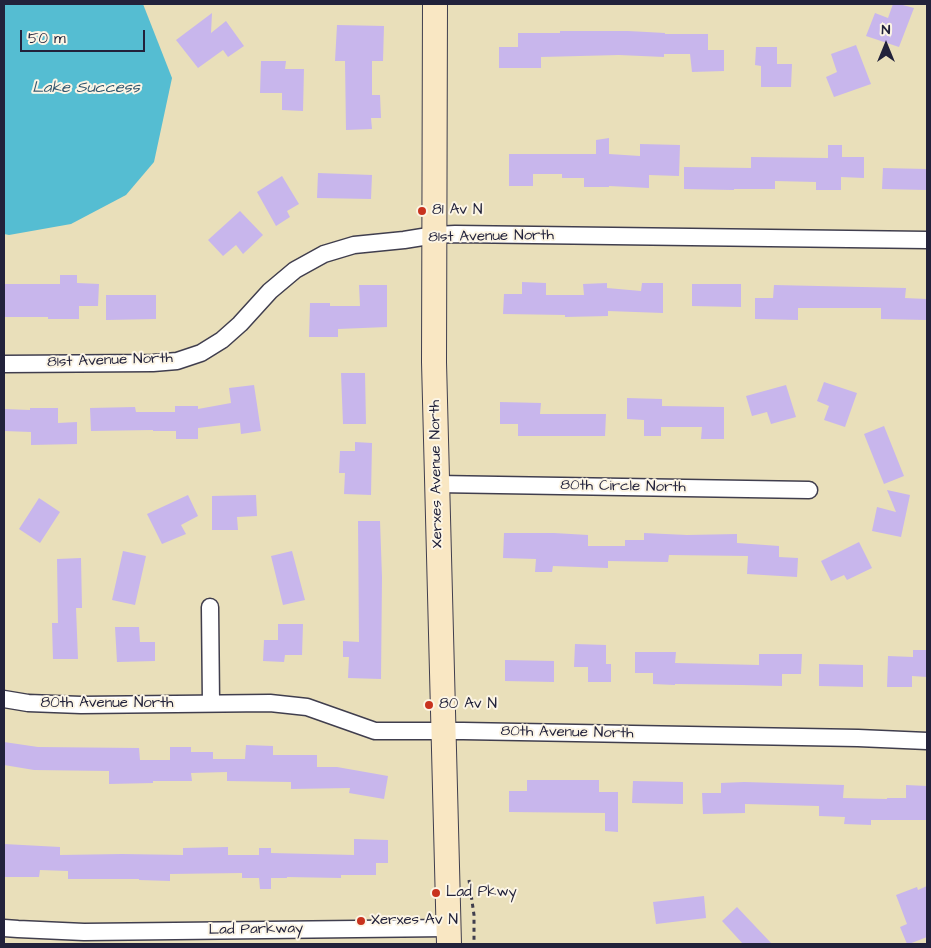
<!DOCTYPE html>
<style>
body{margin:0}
#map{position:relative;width:931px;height:948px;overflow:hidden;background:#e9dfba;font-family:"Architects Daughter",sans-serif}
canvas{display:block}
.frame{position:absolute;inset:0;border:5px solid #22223b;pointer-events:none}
.north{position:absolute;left:861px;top:20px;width:50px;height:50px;-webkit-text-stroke:4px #fcf5e5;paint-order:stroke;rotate:0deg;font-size:14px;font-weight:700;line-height:20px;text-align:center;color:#22223b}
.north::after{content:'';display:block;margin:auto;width:18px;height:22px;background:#22223b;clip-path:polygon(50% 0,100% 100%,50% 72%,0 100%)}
.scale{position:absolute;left:20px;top:30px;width:125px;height:22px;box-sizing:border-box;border:2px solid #22223b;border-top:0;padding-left:6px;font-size:15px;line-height:18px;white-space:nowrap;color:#22223b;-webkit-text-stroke:4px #fcf5e5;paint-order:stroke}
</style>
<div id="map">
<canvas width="931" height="948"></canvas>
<div class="frame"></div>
<div class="north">N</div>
<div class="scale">50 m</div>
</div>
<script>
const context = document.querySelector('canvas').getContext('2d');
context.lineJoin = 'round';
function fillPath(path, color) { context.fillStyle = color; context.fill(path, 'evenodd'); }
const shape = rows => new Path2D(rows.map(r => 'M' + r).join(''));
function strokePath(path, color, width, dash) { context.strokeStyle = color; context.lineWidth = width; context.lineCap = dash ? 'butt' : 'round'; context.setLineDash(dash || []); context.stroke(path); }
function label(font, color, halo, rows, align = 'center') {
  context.font = font + ' "Architects Daughter",sans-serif'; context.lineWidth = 4; context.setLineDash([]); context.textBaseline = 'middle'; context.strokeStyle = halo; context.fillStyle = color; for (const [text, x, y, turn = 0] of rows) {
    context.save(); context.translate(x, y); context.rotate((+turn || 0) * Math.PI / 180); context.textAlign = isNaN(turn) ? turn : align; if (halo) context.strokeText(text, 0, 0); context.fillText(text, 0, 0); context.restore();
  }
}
const water = shape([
 [4,4,143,4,172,78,154,162,126,195,71,224,9,235,4,234]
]);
const building = shape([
 [893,4,899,4,914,8,899,47,866,36,875,13,888,18],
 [212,13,211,33,226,21,244,46,228,57,223,50,198,68,176,40],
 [337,25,384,26,383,61,372,61,372,95,380,95,381,118,371,118,372,129,346,130,345,61,335,61],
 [560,31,628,31,665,33,665,34,708,34,708,50,724,50,724,71,692,72,690,54,664,54,664,57,619,55,541,57,541,68,499,68,499,47,518,47,518,33,560,33],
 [856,45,871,84,834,97,826,77,837,72,831,54],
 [756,47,777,47,777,64,792,64,791,87,761,87,761,66,755,65],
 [261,61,286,61,285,69,304,69,303,111,282,110,282,93,260,93],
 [609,138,609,154,640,156,640,144,680,145,679,176,649,175,649,188,609,186,609,187,584,187,584,178,562,178,562,174,533,174,533,186,509,186,509,154,596,154,596,140],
 [828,145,842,145,842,157,864,157,864,178,841,177,841,190,816,190,816,182,775,181,775,189,734,189,734,190,684,189,684,167,751,168,751,157,828,158],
 [883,168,927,169,927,190,882,189],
 [318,173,372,175,371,199,317,198],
 [282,176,299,204,287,211,290,217,276,226,257,192],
 [240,211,263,235,243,254,236,245,223,256,208,240],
 [60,275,77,275,77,283,99,284,98,306,79,306,79,319,48,319,48,317,4,317,4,284,60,284],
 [522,282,546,283,546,295,584,295,583,284,607,283,607,288,641,291,642,283,663,283,663,313,608,311,608,316,565,317,565,315,503,314,504,294,522,294],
 [692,284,741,284,741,307,692,306],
 [359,285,387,285,387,327,338,329,338,337,309,337,310,303,330,303,330,306,360,306],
 [774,285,906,288,905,298,927,299,927,320,881,319,881,308,798,308,798,320,755,319,755,298,773,298],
 [106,295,156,295,156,319,106,320],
 [341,373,365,373,366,424,343,424],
 [824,382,857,393,845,427,824,420,829,406,817,401],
 [254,385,261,431,241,434,240,423,198,428,198,439,176,439,176,431,153,431,153,430,91,431,90,408,135,407,136,412,175,412,175,406,198,406,198,409,231,403,229,388],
 [786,385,796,417,771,424,767,412,752,416,746,396],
 [627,398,662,399,662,406,724,407,724,439,701,439,702,427,661,427,661,436,644,436,644,420,627,419],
 [500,402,541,403,540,414,606,414,605,436,518,436,518,424,500,424],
 [30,408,58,408,58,423,77,422,77,444,31,445,31,432,4,431,4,409,30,410],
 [884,426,904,476,884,484,864,434],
 [355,442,372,443,371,495,344,494,345,473,339,473,340,451,355,451],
 [887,490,910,495,901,537,872,531,877,507,896,512],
 [188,495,198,516,181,525,186,534,162,544,147,514],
 [256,495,257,516,237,517,238,530,212,530,212,496],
 [39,498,60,512,40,543,19,529],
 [358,521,380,521,382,577,381,679,348,678,349,657,343,657,343,641,359,642],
 [504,533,554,533,588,535,588,546,625,546,625,540,644,540,644,533,687,535,737,534,737,543,779,546,779,557,798,558,797,577,747,574,748,556,669,555,668,562,608,561,608,568,553,566,552,572,535,572,536,559,503,558],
 [859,542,872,568,847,580,844,575,831,581,821,561],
 [123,551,146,556,135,605,112,600],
 [292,551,305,600,283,605,271,556],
 [81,558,82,608,76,608,78,659,53,659,52,623,58,623,57,559],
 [278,624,303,624,302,655,285,655,284,662,263,661,264,640,278,640],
 [115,627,139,627,140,642,155,642,155,661,117,662],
 [575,644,606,645,606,664,611,664,611,682,588,682,588,667,574,667],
 [913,650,927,650,927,677,912,676,912,687,887,687,888,656,913,657],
 [635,652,676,652,675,663,759,665,759,654,802,654,801,674,782,674,782,686,742,685,675,684,675,685,653,684,653,673,635,673],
 [505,660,554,661,554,682,505,681],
 [819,664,863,665,863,687,819,686],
 [4,742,38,747,139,748,140,760,170,760,170,747,191,747,191,752,213,752,213,759,245,759,246,745,273,746,273,755,317,755,317,767,337,767,388,776,384,799,349,793,350,788,291,789,291,782,227,781,227,772,191,773,192,781,153,781,153,783,109,784,109,771,34,770,4,765],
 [527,780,599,780,599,792,618,792,618,832,605,831,605,813,509,812,509,791,527,791],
 [633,781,683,782,683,804,632,803],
 [744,782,844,785,843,798,887,799,887,798,906,798,906,785,927,786,927,820,871,820,871,825,844,824,845,817,819,816,819,806,745,804,745,813,703,814,702,793,721,793,721,783],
 [354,839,388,840,388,863,376,863,376,875,341,875,341,878,287,877,287,878,271,878,271,889,260,889,259,878,242,878,242,873,170,874,170,881,139,880,139,879,68,879,68,871,40,870,39,877,4,877,4,844,60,847,60,855,122,854,183,855,183,848,228,847,228,855,259,855,259,848,271,848,271,853,354,855],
 [927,886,927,937,909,944,907,944,900,927,907,924,896,895,917,887,918,890],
 [704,896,706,918,656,924,653,902],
 [737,907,772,944,743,944,722,921]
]);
const path = shape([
 [469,880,474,915,474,944]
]);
const street = shape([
 [4,364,153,363,177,361,201,353,222,340,240,324,270,291,295,270,324,254,354,245,404,240,435,235,455,234,927,240],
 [437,484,809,490],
 [210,607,211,703],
 [4,699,28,703,81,705,270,703,307,707,375,731,463,731,858,738,927,741],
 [4,928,18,929,84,932,448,928]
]);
const secondary = shape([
 [435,4,434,362,449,944]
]);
const markers = [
 [422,211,5,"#c8321e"],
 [429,705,5,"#c8321e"],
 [436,893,5,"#c8321e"],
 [361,921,5,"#c8321e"]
];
const poiNames = [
 ["81 Av N",432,211],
 ["80 Av N",439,705],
 ["Lad Pkwy",446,893],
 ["Xerxes Av N",371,921]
];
const streetNames = [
 ["81st Avenue North",491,237,-1],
 ["81st Avenue North",110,361,-2],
 ["Xerxes Avenue North",437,474,-91],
 ["80th Circle North",623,487,1],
 ["80th Avenue North",107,704],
 ["80th Avenue North",567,733,1],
 ["Lad Parkway",256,930,-1]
];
const waterNames = [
 ["Lake Success",86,89]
];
fillPath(water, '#55bdd2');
fillPath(building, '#c8b6ec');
strokePath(street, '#403e4e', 19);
strokePath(secondary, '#403e4e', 26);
strokePath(path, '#403e4e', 3, [4, 4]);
strokePath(street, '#fff', 16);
strokePath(secondary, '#f9e7c3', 24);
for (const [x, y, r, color] of markers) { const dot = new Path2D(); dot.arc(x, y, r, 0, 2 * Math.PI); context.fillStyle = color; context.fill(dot); strokePath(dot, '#fcf5e5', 2); }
label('15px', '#22223b', '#fcf5e5', poiNames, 'left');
label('15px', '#22223b', '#fcf5e5', streetNames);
label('italic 16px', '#345870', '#fcf5e5', waterNames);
</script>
